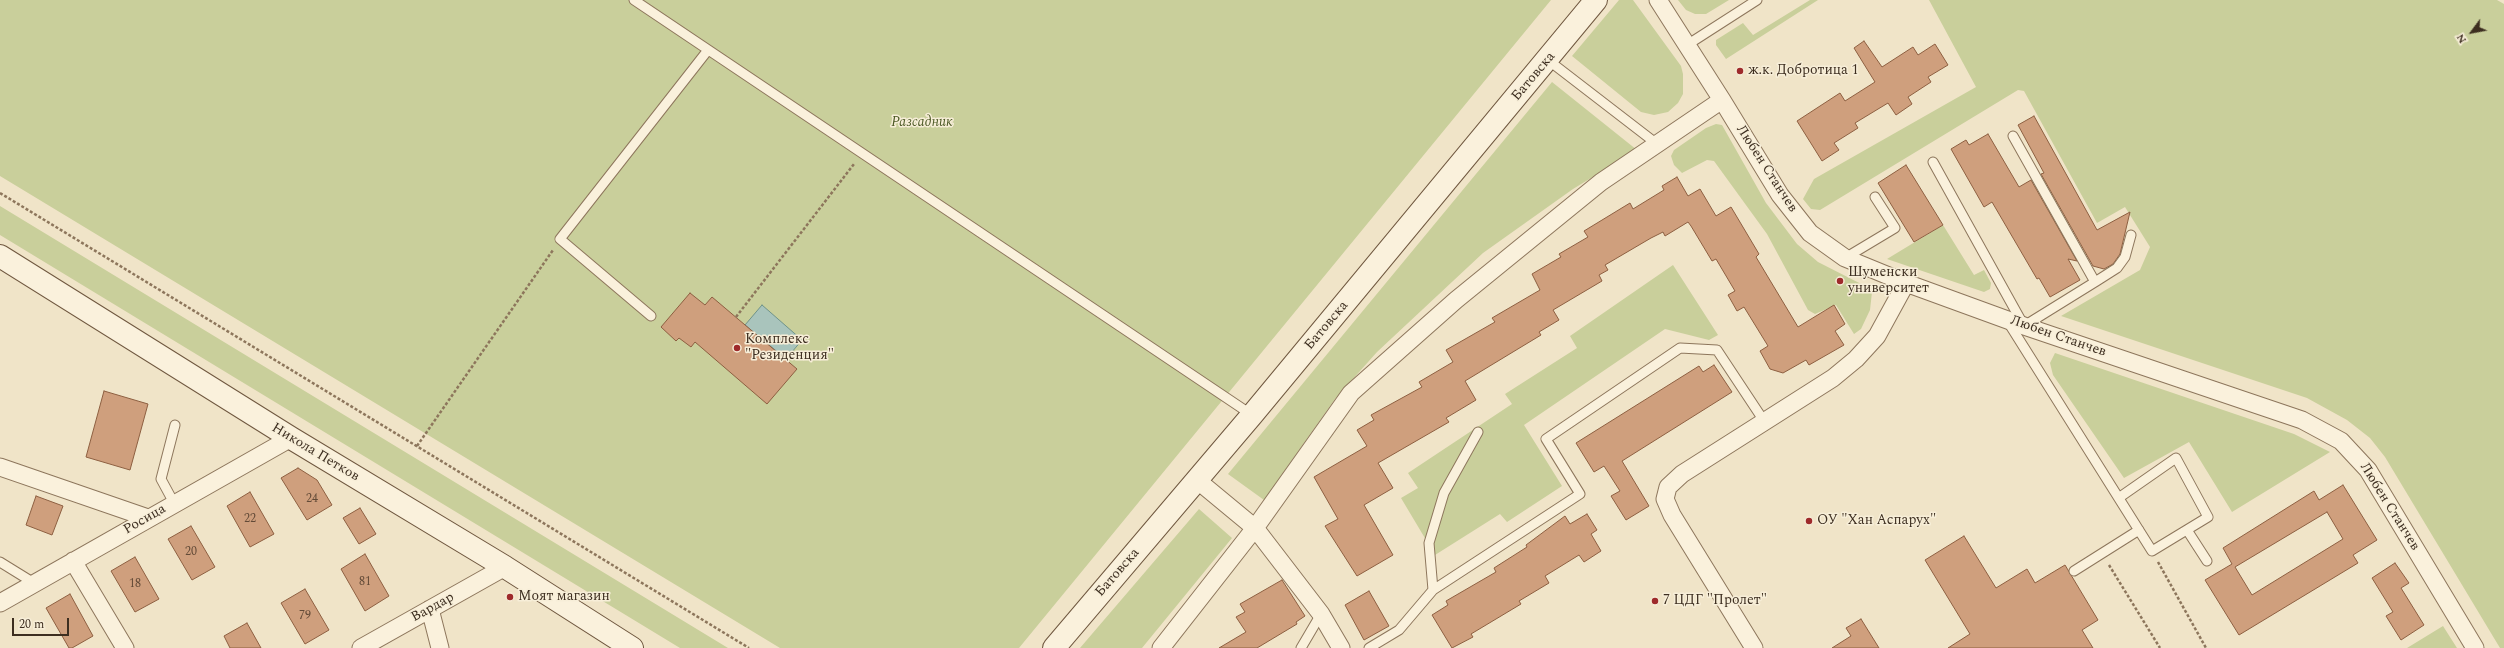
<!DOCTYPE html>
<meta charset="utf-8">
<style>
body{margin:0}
#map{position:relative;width:2504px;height:648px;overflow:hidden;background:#f0e4c8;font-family:Spectral,serif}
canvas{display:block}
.north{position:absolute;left:2452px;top:12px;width:40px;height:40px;-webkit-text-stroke:3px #f7eed8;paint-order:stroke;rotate:238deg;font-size:11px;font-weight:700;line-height:16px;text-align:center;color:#3d2e20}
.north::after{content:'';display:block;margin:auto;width:14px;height:18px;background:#3d2e20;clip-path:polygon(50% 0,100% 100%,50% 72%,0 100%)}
.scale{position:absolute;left:12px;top:618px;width:57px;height:18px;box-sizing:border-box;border:2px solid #3d2e20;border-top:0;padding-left:5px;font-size:12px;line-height:14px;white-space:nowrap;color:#3d2e20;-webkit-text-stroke:3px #f7eed8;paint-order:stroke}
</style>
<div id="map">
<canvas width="2504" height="648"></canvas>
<div class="north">N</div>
<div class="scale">20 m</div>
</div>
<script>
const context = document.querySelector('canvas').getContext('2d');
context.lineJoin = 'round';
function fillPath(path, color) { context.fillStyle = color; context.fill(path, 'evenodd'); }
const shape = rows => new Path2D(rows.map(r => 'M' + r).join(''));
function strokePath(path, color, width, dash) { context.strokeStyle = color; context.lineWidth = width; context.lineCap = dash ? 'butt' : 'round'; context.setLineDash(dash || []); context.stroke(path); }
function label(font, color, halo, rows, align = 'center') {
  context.font = font + ' Spectral,serif'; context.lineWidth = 3; context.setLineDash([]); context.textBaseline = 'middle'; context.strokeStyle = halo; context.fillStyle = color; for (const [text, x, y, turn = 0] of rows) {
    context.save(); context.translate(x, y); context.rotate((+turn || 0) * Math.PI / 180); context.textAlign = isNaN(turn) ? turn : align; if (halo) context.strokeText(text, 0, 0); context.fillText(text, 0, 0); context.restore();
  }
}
const green = shape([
 [0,0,1551,0,1019,648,780,648,0,176],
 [1619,0,1633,0,1681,66,1683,74,1683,94,1678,103,1668,112,1654,115,1641,112,1572,56],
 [1678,0,1729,0,1706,14,1695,14,1686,10],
 [1810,0,1818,0,1726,59,1716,45,1716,40,1743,23,1753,35],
 [1929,0,2497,0,2504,4,2504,648,2500,648,2385,457,2370,438,2347,420,2307,398,2061,316,2140,270,2150,247,2125,207,2097,223,2024,91,2018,90,1820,210,1811,209,1803,199,1814,179,1976,87],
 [1552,82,1637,150,1573,189,1483,253,1377,352,1335,399,1264,500,1228,474],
 [1716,124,1722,125,1766,203,1797,244,1818,262,1869,288,1872,292,1870,310,1861,329,1854,334,1836,305,1815,314,1808,310,1767,234,1714,161,1707,160,1682,173,1674,165,1671,156,1674,150,1706,128],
 [0,206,728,648,680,648,0,235],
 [1943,225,1974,275,1984,270,1991,283,1990,289,1984,292,1887,259],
 [1673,265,1718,335,1709,340,1665,329,1524,425,1562,486,1507,522,1500,514,1435,555,1401,498,1418,488,1408,473,1512,404,1505,394,1577,348,1570,336],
 [2055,353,2294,434,2330,452,2232,512,2189,442,2124,478,2053,375,2050,363],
 [1199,509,1232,538,1142,648,1080,648],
 [2443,626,2457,648,2407,648]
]);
const water = shape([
 [762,305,802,340,786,359,745,325,762,305]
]);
const building = shape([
 [1864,41,1882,67,1913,47,1918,55,1935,44,1948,65,1928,77,1931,82,1908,97,1912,104,1896,115,1888,103,1855,123,1858,128,1834,143,1839,150,1822,161,1797,121,1840,93,1845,101,1875,82,1854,48,1864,41],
 [2034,116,2097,230,2130,212,2120,254,2113,264,2104,269,2093,266,2041,174,2044,173,2018,125,2034,116],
 [1988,134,2019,187,2031,180,2077,261,2068,259,2080,280,2050,297,2039,278,2037,279,1992,202,1984,207,1951,149,1966,140,1969,145,1988,134],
 [1906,165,1943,225,1914,242,1878,183,1906,165],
 [1677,177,1688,196,1700,189,1716,216,1731,207,1759,254,1756,257,1798,327,1834,305,1845,324,1835,331,1844,345,1809,365,1806,360,1783,373,1770,369,1760,351,1768,346,1744,307,1737,311,1728,295,1735,291,1716,259,1712,261,1691,226,1688,222,1665,236,1663,232,1651,238,1605,265,1608,270,1599,275,1602,281,1553,310,1559,320,1539,332,1541,335,1465,381,1476,400,1446,418,1449,422,1378,463,1393,488,1364,505,1393,555,1357,576,1325,526,1338,519,1314,477,1367,446,1357,430,1374,420,1371,415,1422,387,1419,382,1453,362,1446,350,1495,322,1492,318,1540,290,1532,274,1561,257,1559,254,1588,237,1584,231,1630,203,1633,209,1664,190,1662,186,1677,177],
 [690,293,705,305,712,297,797,369,767,404,695,342,691,347,679,338,676,341,661,327,690,293],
 [1714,365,1732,392,1622,461,1649,506,1626,520,1611,496,1620,491,1604,466,1594,472,1576,443,1699,366,1703,372,1714,365],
 [104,391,148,404,130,470,86,457,104,391],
 [298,468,317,480,332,505,307,520,281,478,298,468],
 [2343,485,2377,540,2353,555,2358,563,2239,635,2205,580,2232,564,2223,548,2314,491,2319,500,2343,485],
 [2327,512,2343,539,2252,595,2235,567,2327,512],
 [250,492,274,534,250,547,227,506,250,492],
 [36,496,63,506,52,535,26,525,36,496],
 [360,508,376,534,359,544,343,518,360,508],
 [1587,514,1597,530,1591,534,1601,551,1584,562,1579,555,1545,576,1549,583,1519,601,1521,604,1471,634,1473,637,1452,648,1432,615,1448,605,1446,601,1496,572,1494,568,1527,547,1526,545,1565,516,1570,524,1587,514],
 [191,526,215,567,192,580,168,539,191,526],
 [1964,536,1996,588,2027,569,2035,583,2065,565,2098,620,2082,630,2093,648,1948,648,1970,634,1925,560,1964,536],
 [365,554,389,596,365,611,341,569,365,554],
 [135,557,159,599,135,612,111,571,135,557],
 [2395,563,2409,583,2401,588,2424,625,2401,640,2386,616,2393,612,2372,578,2395,563],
 [1282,580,1305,616,1296,622,1297,624,1257,648,1219,648,1246,632,1236,617,1245,612,1240,604,1282,580],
 [305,589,329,630,305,644,281,603,305,589],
 [1369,591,1389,626,1364,640,1345,605,1369,591],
 [70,594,93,636,72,648,69,648,46,608,70,594],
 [1861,619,1879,648,1832,648,1851,636,1846,628,1861,619],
 [247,623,261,648,230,648,224,636,247,623]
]);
const path = shape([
 [0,193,749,648],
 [736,317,854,164],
 [417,446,553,250],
 [2158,562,2206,648],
 [2109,565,2160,648]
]);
const lane = shape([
 [634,0,1252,415],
 [1687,45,1757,0],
 [1548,60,1657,144],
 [1933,162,2024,326,2095,282,2013,136],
 [1845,258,1895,228,1875,197],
 [2095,282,2117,268,2125,257,2131,235],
 [651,316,560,239,708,50],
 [2008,322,2152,551,2208,517,2176,458,2120,497],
 [174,503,161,479,175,425],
 [2187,530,2207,561],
 [0,562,34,583],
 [2074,571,2139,530],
 [1433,590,1429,543,1444,493,1478,432],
 [1301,648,1321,614],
 [1369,648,1399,630,1433,590,1580,494,1546,439,1680,348,1717,350,1764,421]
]);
const street = shape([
 [1658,0,1722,100,1780,195,1810,233,1845,258,1906,283,2024,326,2302,420,2341,441,2368,470,2475,648],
 [0,467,148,518],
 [1197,480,1255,528,1321,614,1341,648],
 [73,561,125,648],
 [0,603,291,438],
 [430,609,440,648],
 [361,648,505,567],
 [1161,648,1255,528,1351,393,1456,300,1601,182,1722,100],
 [1754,648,1672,515,1665,499,1668,487,1682,474,1833,378,1856,359,1877,336,1906,283]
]);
const secondary = shape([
 [0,256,291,438,505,567,632,648],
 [1054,648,1252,415,1596,0]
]);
const markers = [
 [1740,71,4,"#9e2a2b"],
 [1840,281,4,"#9e2a2b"],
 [737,348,4,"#9e2a2b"],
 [1809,521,4,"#9e2a2b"],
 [510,597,4,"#9e2a2b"],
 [1655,601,4,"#9e2a2b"]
];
const numberNames = [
 ["24",312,500],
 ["22",250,520],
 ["20",191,553],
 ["81",365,583],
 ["18",135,585],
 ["79",305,617]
];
const poiNames = [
 ["ж.к. Добротица 1",1748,71],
 ["Шуменски",1848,273],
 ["университет",1848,289],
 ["Комплекс",745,340],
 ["\"Резиденция\"",745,356],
 ["ОУ \"Хан Аспарух\"",1817,521],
 ["Моят магазин",518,597],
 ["7 ЦДГ \"Пролет\"",1663,601]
];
const streetNames = [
 ["Батовска",1534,77,-50],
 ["Любен Станчев",1766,169,57],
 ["Батовска",1327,326,-50],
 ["Любен Станчев",2058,337,19],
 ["Никола Петков",315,453,31],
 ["Любен Станчев",2389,507,58],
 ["Росица",145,520,-30],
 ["Батовска",1118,573,-49],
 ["Вардар",433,608,-29]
];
const parkNames = [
 ["Разсадник",922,123]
];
fillPath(green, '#c9cf9b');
fillPath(water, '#a9c4bc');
strokePath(water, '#6f938a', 1);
fillPath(building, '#cf9f7d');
strokePath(building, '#8d5f41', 1);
strokePath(lane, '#8d765c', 11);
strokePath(street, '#8d765c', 19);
strokePath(secondary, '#6f573f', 24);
strokePath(path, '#8d765c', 2.5, [3, 2]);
strokePath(lane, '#faf1dc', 9);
strokePath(street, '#faf1dc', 17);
strokePath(secondary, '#faf1dc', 22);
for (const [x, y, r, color] of markers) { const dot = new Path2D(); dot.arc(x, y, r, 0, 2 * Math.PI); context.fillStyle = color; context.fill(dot); strokePath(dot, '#f7eed8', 1.5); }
label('12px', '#624a37', null, numberNames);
label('14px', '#3d2e20', '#f7eed8', poiNames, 'left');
label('14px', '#3d2e20', '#f7eed8', streetNames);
label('italic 14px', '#4d5a26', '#f7eed8', parkNames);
</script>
